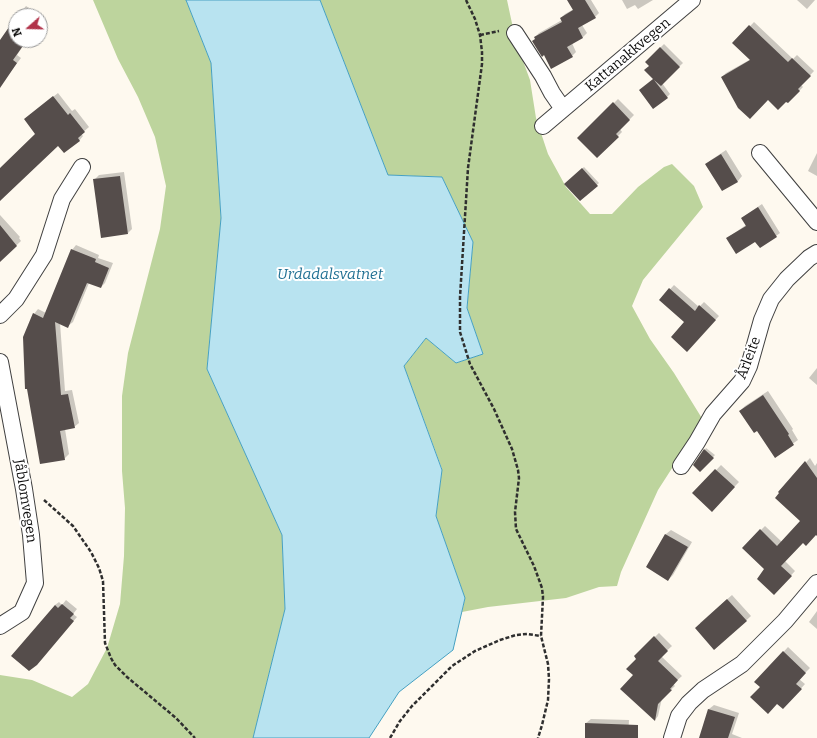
<!DOCTYPE html>
<meta charset="utf-8">
<style>
body{margin:0}
#map{position:relative;width:817px;height:738px;overflow:hidden;background:#fef9ef;font-family:Bitter,serif}
canvas{display:block}
.north{position:absolute;left:8px;top:8px;width:40px;height:40px;box-sizing:border-box;background:#fff;border:1px solid #9e9e9e;border-radius:50%;rotate:250deg;font-size:11px;font-weight:700;line-height:16px;text-align:center;color:#0d0d0d}
.north::after{content:'';display:block;margin:auto;width:14px;height:18px;background:#b13249;clip-path:polygon(50% 0,100% 100%,50% 72%,0 100%)}
</style>
<div id="map">
<canvas width="817" height="738"></canvas>
<div class="north">N</div>
</div>
<script>
const context = document.querySelector('canvas').getContext('2d');
context.lineJoin = 'round';
function fillPath(path, color) { context.fillStyle = color; context.fill(path, 'evenodd'); }
const shape = rows => new Path2D(rows.map(r => 'M' + r).join(''));
function strokePath(path, color, width, dash) { context.strokeStyle = color; context.lineWidth = width; context.lineCap = dash ? 'butt' : 'round'; context.setLineDash(dash || []); context.stroke(path); }
function label(font, color, halo, rows, align = 'center') {
  context.font = font + ' Bitter,serif'; context.lineWidth = 4; context.setLineDash([]); context.textBaseline = 'middle'; context.strokeStyle = halo; context.fillStyle = color; for (const [text, x, y, turn = 0] of rows) {
    context.save(); context.translate(x, y); context.rotate((+turn || 0) * Math.PI / 180); context.textAlign = isNaN(turn) ? turn : align; if (halo) context.strokeText(text, 0, 0); context.fillText(text, 0, 0); context.restore();
  }
}
const forest = shape([
 [93,0,186,0,211,63,221,219,207,369,282,535,285,609,253,738,0,738,0,675,32,680,72,697,88,684,107,648,120,604,124,556,125,508,122,471,122,396,128,353,160,229,166,186,155,137,138,97,118,59],
 [320,0,507,0,516,42,530,80,536,118,548,154,566,187,590,214,612,214,638,187,664,167,672,164,694,186,703,207,643,280,632,306,650,339,674,373,703,420,658,490,621,572,617,586,599,587,566,598,488,607,462,612,465,598,436,516,442,469,404,366,426,338,456,363,483,354,467,308,473,242,442,177,388,175]
]);
const water = shape([
 [186,0,320,0,388,175,442,177,473,242,467,308,483,354,456,363,426,338,404,366,442,470,436,516,465,598,453,650,399,692,369,738,253,738,285,609,282,535,207,369,221,218,211,63,186,0]
]);
const shadow = shape([
 [574,0,591,0,599,13,595,17,582,25,587,33,583,37,572,43,576,52,572,56,552,67,535,37,539,33,562,20,561,18,565,14,574,9],
 [622,0,653,0,638,9,635,5,627,9],
 [797,0,815,0,807,9],
 [26,6,43,17,40,22,40,16,18,16],
 [16,18,16,40,27,40,17,55,21,58,5,79,0,75,0,41],
 [754,22,793,59,797,55,814,71,801,85,803,87,788,102,768,99,722,77,726,73,751,59,734,43],
 [664,44,683,63,662,83,670,94,667,97,641,90,654,79,650,66,646,62],
 [58,93,72,111,75,109,89,127,81,134,83,136,79,141,58,144,0,200,0,171,37,134,25,119],
 [618,99,634,115,620,129,622,132,597,157,579,138],
 [726,150,742,176,738,181,723,190,706,164,711,160],
 [817,153,817,176,808,171],
 [584,167,599,183,580,200,565,184],
 [124,172,132,229,128,233,94,180,99,175],
 [762,204,780,233,776,236,756,240,727,238,746,225,742,218,746,215],
 [0,215,20,237,19,238,21,241,0,261],
 [76,245,99,255,98,258,113,263,105,283,101,287,89,283,73,322,68,326,60,323,65,391,72,390,79,423,74,427,65,429,69,454,64,459,34,314,38,309,46,313,72,250],
 [674,285,699,307,704,302,719,316,691,346,685,322,660,300],
 [817,368,817,385,809,378],
 [768,391,793,429,792,430,798,440,775,456,757,430,740,411,745,406],
 [706,448,715,455,700,471,694,465],
 [810,458,815,466,817,463,817,533,803,542,785,561,795,571,774,594,766,569,743,548,765,526,782,542,802,521,779,492],
 [721,465,739,482,712,510,694,493],
 [671,530,692,542,673,575,668,580,647,567,666,534],
 [732,595,751,616,715,649,700,623],
 [66,600,77,609,73,614,77,617,40,660,55,605,59,602,62,605],
 [817,611,817,629,809,622],
 [659,633,672,646,661,656,682,676,673,684,675,686,662,698,658,716,655,720,634,675,638,659,635,656],
 [788,647,810,668,799,679,805,684,788,703,777,702,756,682],
 [714,705,739,713,732,734,742,738,700,738,709,709],
 [591,719,629,720,628,738,586,738,586,723]
]);
const building = shape([
 [567,0,585,0,596,18,578,28,583,38,567,47,573,57,551,69,544,55,542,57,532,41,535,39,534,37,562,22,560,18,573,10],
 [16,17,16,40,27,40,13,60,17,63,0,88,0,40],
 [749,25,788,62,792,58,811,76,798,89,800,91,788,103,786,102,778,110,768,100,750,119,738,108,721,77,750,60,732,43],
 [660,47,680,67,661,86,654,80,668,98,653,109,639,90,653,79,644,70,649,66,645,62],
 [53,96,68,115,70,113,85,132,78,138,80,141,64,153,58,146,0,201,0,168,35,134,24,119],
 [613,102,630,120,616,134,619,137,597,158,577,138],
 [721,154,738,182,722,191,705,164],
 [582,168,598,186,580,201,564,184],
 [120,176,128,234,101,238,93,179],
 [758,207,777,237,760,248,755,242,736,254,726,238,746,226,741,218],
 [0,225,17,246,0,262],
 [71,249,96,259,95,262,109,268,101,288,87,283,68,328,55,322,61,395,68,394,75,428,60,431,65,460,40,464,27,389,25,389,23,337,33,313,43,318],
 [669,288,695,311,699,305,716,320,687,352,671,337,684,322,659,300],
 [763,395,789,434,788,435,794,445,775,458,757,431,754,433,739,411],
 [704,449,714,458,700,472,693,465],
 [805,461,817,478,817,536,816,535,806,546,803,543,781,566,792,576,774,595,757,579,764,569,742,548,760,529,777,546,800,521,775,498,779,493,778,492],
 [715,469,735,487,712,512,692,493],
 [665,534,688,547,668,581,646,567],
 [727,599,747,621,714,650,695,628],
 [62,604,74,614,70,618,74,621,37,665,29,671,11,656,55,605,58,608],
 [654,636,668,651,658,661,678,680,670,689,672,690,658,704,655,721,620,689,633,675,626,669,636,659,634,656],
 [783,651,806,673,796,684,802,689,783,709,777,704,768,714,750,697,760,687,754,682],
 [708,709,735,717,728,738,699,738],
 [585,723,638,725,638,738,585,738]
]);
const path = shape([
 [466,0,475,19,480,35,482,52,482,64,468,168,460,297,460,332,470,364,494,409,512,449,518,470,519,478,515,512,516,529,534,566,542,588,543,597,541,636,548,664,549,679,548,700,542,725,538,738],
 [480,35,499,31],
 [44,500,73,526,91,552,99,568,103,581,105,643,111,658,115,665,127,677,176,718,195,738],
 [390,738,400,721,412,706,452,666,475,651,500,640,516,635,527,634,541,636]
]);
const street = shape([
 [515,33,543,76,552,93,563,109],
 [543,126,692,0],
 [760,153,817,222],
 [0,315,16,299,44,255,62,199,82,167],
 [0,362,24,489,31,535,35,583,22,612,0,626],
 [681,466,697,442,713,414,742,381,749,366,762,320,771,299,787,279,809,258,817,253],
 [672,738,679,716,689,703,703,690,742,664,785,621,817,583]
]);
const streetNames = [
 ["Kattanakkvegen",628,55,-40],
 ["Årleite",749,358,-69],
 ["Jåblomvegen",25,501,81]
];
const waterNames = [
 ["Urdadalsvatnet",330,275]
];
fillPath(forest, '#bdd49d');
fillPath(water, '#b8e3f0');
strokePath(water, '#46a0c1', 1);
fillPath(shadow, '#0003');
fillPath(building, '#554d4b');
strokePath(street, '#404040', 18);
strokePath(path, '#2f2f2f', 2.5, [4, 2]);
strokePath(street, '#fff', 16);
label('14px', '#0d0d0d', '#fff', streetNames);
label('italic 15px', '#227194', '#fff', waterNames);
</script>
